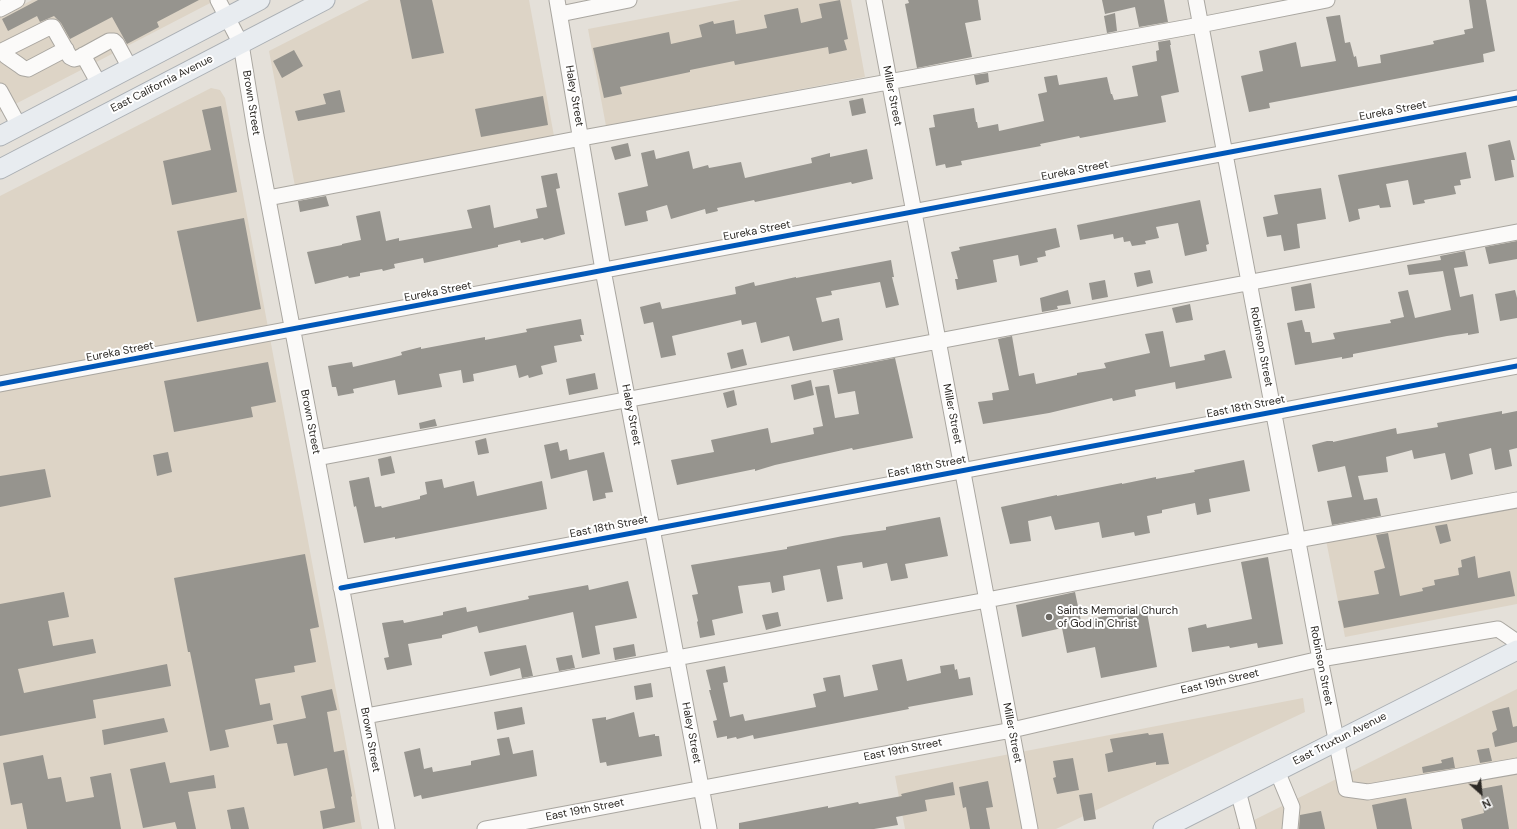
<!DOCTYPE html>
<style>
body{margin:0}
#map{position:relative;width:1517px;height:829px;overflow:hidden;background:#e4e0d9;font-family:"DM Sans",sans-serif}
canvas{display:block}
.north{position:absolute;left:1461px;top:773px;width:40px;height:40px;-webkit-text-stroke:3px #fff;paint-order:stroke;rotate:153deg;font-size:11px;font-weight:700;line-height:16px;text-align:center;color:#2c2925}
.north::after{content:'';display:block;margin:auto;width:14px;height:18px;background:#2c2925;clip-path:polygon(50% 0,100% 100%,50% 72%,0 100%)}
</style>
<div id="map">
<canvas width="1517" height="829"></canvas>
<div class="north">N</div>
</div>
<script>
const context = document.querySelector('canvas').getContext('2d');
context.lineJoin = 'round';
function fillPath(path, color) { context.fillStyle = color; context.fill(path, 'evenodd'); }
const shape = rows => new Path2D(rows.map(r => 'M' + r).join(''));
function strokePath(path, color, width, dash) { context.strokeStyle = color; context.lineWidth = width; context.lineCap = dash ? 'butt' : 'round'; context.setLineDash(dash || []); context.stroke(path); }
function label(font, color, halo, rows, align = 'center') {
  context.font = font + ' "DM Sans",sans-serif'; context.lineWidth = 4; context.setLineDash([]); context.textBaseline = 'middle'; context.strokeStyle = halo; context.fillStyle = color; for (const [text, x, y, turn = 0] of rows) {
    context.save(); context.translate(x, y); context.rotate((+turn || 0) * Math.PI / 180); context.textAlign = isNaN(turn) ? turn : align; if (halo) context.strokeText(text, 0, 0); context.fillText(text, 0, 0); context.restore();
  }
}
const built = shape([
 [32,0,216,0,0,112,0,17],
 [369,0,529,0,554,136,295,186,269,51],
 [741,0,851,0,865,77,606,126,588,29],
 [211,88,220,90,225,98,362,829,0,829,0,196],
 [1517,503,1517,604,1345,637,1326,540],
 [1517,689,1517,829,1236,829],
 [1303,698,1305,712,1056,829,905,829,895,776]
]);
const building = shape([
 [38,0,199,0,157,22,159,27,127,44,112,17,70,39,61,23,54,16,40,22,37,16,8,31,2,19],
 [400,0,432,0,444,53,412,59],
 [840,0,848,39,844,40,847,50,829,54,828,47,735,65,734,61,690,70,690,72,620,87,622,94,604,98,593,48,669,32,671,44,702,37,699,25,713,21,714,24,734,20,736,34,767,28,764,15,798,8,801,23,822,18,819,4],
 [908,0,978,0,981,20,965,23,972,57,917,68,905,4,909,3],
 [1102,0,1164,0,1168,22,1139,27,1135,7,1105,14],
 [1469,0,1486,0,1495,51,1483,54,1484,62,1269,103,1270,108,1249,112,1241,76,1263,71,1259,51,1296,42,1301,67,1336,61,1326,17,1340,15,1345,43,1350,42,1354,57,1356,56,1358,67,1381,63,1380,55,1434,44,1433,41,1465,34,1464,30,1473,28],
 [1115,13,1117,31,1107,33,1104,16],
 [1170,40,1171,45,1170,45,1179,92,1161,96,1166,122,1080,138,1079,136,1040,144,1041,146,961,161,962,165,946,168,945,164,936,166,929,128,935,127,933,115,974,108,976,122,977,122,978,128,998,124,999,131,1044,121,1038,94,1047,92,1044,77,1057,75,1059,85,1107,77,1111,94,1112,94,1114,100,1138,96,1132,66,1157,61,1156,51,1159,50,1158,42],
 [294,50,303,66,282,78,273,61],
 [988,73,989,82,976,85,974,75],
 [340,90,345,112,298,121,295,111,326,104,323,94],
 [543,96,548,125,481,137,475,109],
 [863,98,866,113,852,116,849,101],
 [221,106,237,192,172,205,163,161,211,150,202,110],
 [1510,140,1515,160,1511,160,1514,177,1495,181,1488,145],
 [628,143,631,156,615,160,611,147],
 [867,149,873,179,852,184,851,182,755,202,754,200,717,208,718,211,706,214,705,209,671,219,667,205,646,211,648,221,625,226,618,193,648,186,641,153,654,150,656,159,689,151,693,169,708,165,709,168,741,162,745,178,812,163,811,158,830,153,830,157],
 [1466,152,1471,178,1460,180,1461,185,1454,186,1456,194,1424,200,1425,203,1413,205,1408,180,1386,184,1391,207,1380,208,1379,205,1358,209,1360,219,1349,222,1338,175],
 [557,173,560,188,556,189,565,234,544,240,543,238,521,243,520,240,498,245,498,247,424,263,423,258,394,264,395,268,383,271,382,269,360,273,360,276,349,278,348,276,315,284,307,252,342,245,342,244,361,240,356,216,380,211,386,241,399,238,399,241,472,228,467,210,490,205,494,228,538,218,536,209,547,207,541,176],
 [1321,188,1326,219,1297,224,1300,248,1284,251,1281,235,1267,237,1263,217,1278,214,1274,195],
 [326,196,329,206,300,212,298,201],
 [1200,200,1209,244,1206,245,1207,251,1185,256,1178,223,1156,227,1159,238,1145,241,1146,244,1132,246,1130,241,1124,242,1123,237,1114,239,1113,234,1080,240,1077,225],
 [244,218,261,309,197,322,177,231],
 [1056,228,1060,247,1045,251,1046,256,1037,258,1038,262,1020,266,1018,255,993,260,997,282,957,290,955,279,958,279,951,252,960,250,959,247],
 [1517,241,1517,259,1489,264,1485,247],
 [1465,251,1468,266,1454,268,1460,297,1473,294,1479,333,1468,335,1468,333,1447,336,1353,354,1353,357,1342,359,1342,357,1295,365,1287,323,1302,320,1305,332,1310,332,1312,343,1335,339,1333,333,1391,323,1390,320,1404,317,1398,292,1408,290,1415,318,1451,310,1443,271,1409,275,1407,265,1441,260,1440,256],
 [891,260,894,277,892,277,899,305,886,308,880,282,831,291,832,295,816,298,822,322,839,318,843,340,793,351,789,336,761,343,756,322,742,325,741,320,672,336,676,355,661,358,653,322,644,324,640,307,660,302,662,309,736,294,735,287,754,282,755,286,796,277,796,278],
 [1150,270,1153,283,1137,287,1134,273],
 [1105,280,1108,297,1092,300,1089,283],
 [1311,283,1315,308,1295,311,1291,287],
 [1068,290,1071,304,1057,306,1058,309,1042,312,1040,298],
 [1515,290,1517,298,1517,318,1500,321,1495,294],
 [1190,304,1193,320,1176,323,1172,308],
 [581,319,584,335,580,335,582,341,554,346,557,362,541,366,543,374,529,378,528,375,519,378,516,365,473,374,474,381,463,383,461,370,439,374,442,387,398,395,395,380,353,389,354,393,338,396,336,387,332,387,328,366,352,362,353,367,391,358,402,355,401,352,421,347,421,349,485,337,485,340,527,332,526,329],
 [1163,331,1170,367,1205,360,1204,355,1225,350,1232,378,1176,389,1175,382,1135,390,1136,396,1113,401,1112,398,1049,413,983,424,978,402,993,400,992,393,1009,390,998,339,1012,336,1019,376,1034,373,1036,384,1077,375,1077,373,1106,368,1104,363,1150,353,1145,334],
 [743,349,747,365,731,369,727,353],
 [895,358,913,438,853,450,852,448,775,465,755,471,755,469,677,485,671,460,714,452,711,440,768,428,771,443,814,434,813,428,823,426,815,387,829,385,835,418,859,414,855,391,838,394,833,370],
 [268,362,276,402,251,407,253,417,174,432,164,381],
 [595,373,598,389,569,395,566,379],
 [811,380,814,395,794,400,791,385],
 [734,390,737,405,727,408,723,393],
 [1502,411,1502,414,1517,411,1517,448,1509,450,1512,466,1495,470,1491,448,1469,454,1473,474,1451,480,1445,453,1414,459,1412,450,1386,457,1388,472,1358,476,1364,500,1377,498,1381,516,1332,525,1327,501,1352,497,1345,466,1318,472,1312,445,1327,441,1333,441,1333,442,1396,428,1397,434,1438,427,1437,423],
 [435,419,437,426,420,429,419,423],
 [486,438,489,453,478,455,475,441],
 [558,442,560,451,567,449,569,460,604,452,613,492,605,493,606,498,593,501,587,470,551,479,544,445],
 [168,452,172,472,157,476,153,455],
 [391,456,395,473,381,476,378,459],
 [1244,460,1250,491,1209,499,1211,512,1197,515,1195,503,1162,510,1162,513,1147,516,1150,533,1135,536,1134,532,1102,538,1099,522,1055,530,1051,516,1028,521,1031,541,1010,544,1001,507,1057,495,1057,496,1122,483,1122,484,1156,477,1156,479,1195,472,1194,470],
 [45,469,51,497,0,507,0,476],
 [369,477,375,507,381,506,382,508,420,499,420,496,427,494,425,482,442,479,444,488,474,481,477,496,542,481,547,509,395,539,395,537,364,543,356,506,354,507,349,481],
 [940,517,948,556,905,564,908,578,891,581,887,563,863,568,862,562,837,566,843,599,827,602,820,569,783,576,785,590,772,593,770,582,738,586,743,613,712,620,715,635,700,638,697,622,698,621,692,595,698,594,691,565,787,549,787,547,843,536,886,530,886,527],
 [1447,524,1451,541,1440,544,1435,526],
 [1388,533,1400,596,1423,591,1422,588,1435,585,1434,580,1459,575,1458,568,1462,567,1461,560,1475,556,1478,578,1510,571,1515,596,1344,628,1338,601,1379,594,1374,571,1385,568,1376,535],
 [305,554,319,627,310,629,316,662,294,666,295,672,255,679,260,705,270,703,273,720,225,730,229,747,210,751,190,652,188,652,174,578],
 [1268,557,1283,644,1258,648,1257,643,1230,648,1229,646,1192,652,1188,628,1206,624,1207,628,1252,619,1241,562],
 [628,581,637,618,595,626,600,654,582,658,573,612,479,633,477,626,442,635,442,638,408,644,412,665,387,670,384,658,389,657,382,623,403,620,404,623,443,615,443,612,466,607,467,612,529,599,528,596,556,591,588,585,589,590],
 [64,592,69,617,48,621,53,646,93,639,96,653,18,669,24,693,167,664,171,686,93,700,96,718,0,736,0,604],
 [1075,592,1081,621,1146,607,1157,667,1101,678,1095,647,1067,653,1062,628,1022,637,1016,605],
 [778,612,781,626,766,630,762,615],
 [634,644,636,656,615,660,613,648],
 [526,645,533,676,522,678,520,668,490,676,484,652],
 [572,655,575,668,559,671,556,658],
 [902,659,907,681,941,673,940,666,954,664,955,670,957,669,959,679,970,677,973,695,908,707,909,709,754,739,753,735,737,739,736,737,727,739,727,736,717,738,713,721,717,720,709,690,711,690,706,670,725,666,728,682,723,683,730,717,743,714,745,721,816,707,813,694,826,691,823,678,840,675,844,697,878,690,872,665],
 [651,683,653,697,636,700,634,686],
 [332,689,337,710,327,712,334,752,344,750,352,796,351,797,355,822,323,829,320,811,335,808,327,768,294,776,287,743,277,744,273,725,306,718,301,696],
 [522,707,525,724,497,730,494,712],
 [1509,707,1513,727,1517,726,1517,742,1495,747,1492,733,1497,730,1492,711],
 [634,712,639,737,655,734,655,736,659,736,662,756,607,766,606,762,600,763,592,719,606,717,606,720],
 [164,718,168,732,104,745,102,730],
 [1148,733,1149,735,1163,733,1169,764,1156,765,1156,762,1108,772,1105,754,1113,752,1110,739],
 [509,737,513,754,533,750,537,776,422,799,421,795,414,797,404,752,420,748,424,769,432,767,433,772,471,765,471,761,500,755,497,739],
 [1489,748,1492,761,1480,763,1477,750],
 [43,755,48,779,61,777,66,802,94,797,90,777,111,773,121,829,27,829,22,803,11,805,3,763],
 [1453,757,1455,768,1423,773,1422,767,1442,763,1441,760],
 [1073,758,1079,790,1057,794,1053,778,1056,777,1053,761],
 [165,762,170,783,214,775,216,788,188,792,196,829,177,829,175,822,143,828,130,769],
 [988,781,993,807,986,808,990,829,970,829,966,807,963,808,959,787],
 [953,782,955,795,925,800,927,811,896,817,898,825,874,829,739,829,739,823,828,806,828,808,858,802,859,804,902,796,901,794],
 [1502,785,1509,829,1463,829,1461,819,1484,813,1480,789],
 [1092,793,1096,819,1084,821,1079,795],
 [1406,798,1412,829,1377,829,1372,805],
 [244,807,249,829,231,829,227,810],
 [1321,811,1325,829,1299,829,1300,815]
]);
const minor = shape([
 [218,0,241,44,256,136,387,829],
 [557,0,603,270,709,829],
 [874,0,1030,829],
 [1196,0,1320,659,1346,789,1368,792,1517,766],
 [0,9,17,0],
 [560,14,629,0],
 [3,51,6,56,19,65,23,68,28,69,66,49],
 [0,52,50,27,53,27,70,57,74,59,78,58,109,41,114,41,117,44,130,68],
 [83,55,99,84],
 [0,91,19,126],
 [268,198,582,138,1200,25,1327,0],
 [0,384,1517,98],
 [317,458,1517,232],
 [341,588,1517,366],
 [366,716,987,600,1298,540,1517,500],
 [1277,771,1292,807,1290,829],
 [1238,791,1248,829],
 [485,829,1012,730,1320,659,1498,629,1517,642]
]);
const major = shape([
 [0,136,260,0],
 [0,169,325,0],
 [1163,829,1517,650]
]);
const cycleway = shape([
 [0,384,1517,98],
 [341,588,1517,366]
]);
const markers = [
 [1049,617,4,"#6c6964"]
];
const streetNames = [
 ["East California Avenue",162,84,-27],
 ["Haley Street",574,96,80],
 ["Miller Street",892,96,79],
 ["Brown Street",251,103,81],
 ["Eureka Street",1393,111,-11],
 ["Eureka Street",1075,171,-11],
 ["Eureka Street",757,231,-11],
 ["Eureka Street",438,292,-11],
 ["Robinson Street",1261,347,79],
 ["Eureka Street",120,352,-11],
 ["East 18th Street",1246,407,-11],
 ["Miller Street",952,414,79],
 ["Haley Street",631,415,79],
 ["Brown Street",310,422,79],
 ["East 18th Street",927,467,-11],
 ["East 18th Street",609,527,-11],
 ["Robinson Street",1321,666,79],
 ["East 19th Street",1220,682,-13],
 ["Haley Street",691,733,79],
 ["Miller Street",1012,733,79],
 ["East Truxtun Avenue",1340,739,-27],
 ["Brown Street",370,740,79],
 ["East 19th Street",903,750,-11],
 ["East 19th Street",585,810,-11]
];
const poiNames = [
 ["Saints Memorial Church",1057,611],
 ["of God in Christ",1057,624]
];
fillPath(built, '#ddd4c6');
fillPath(building, '#96948e');
strokePath(minor, '#a9a6a0', 17);
strokePath(major, '#aaafb4', 21);
strokePath(minor, '#fbfaf9', 15);
strokePath(major, '#e8ecf0', 19);
strokePath(cycleway, '#0057b8', 5);
for (const [x, y, r, color] of markers) { const dot = new Path2D(); dot.arc(x, y, r, 0, 2 * Math.PI); context.fillStyle = color; context.fill(dot); strokePath(dot, '#fff', 1.5); }
label('11px', '#2c2925', '#fff', streetNames);
label('11px', '#2c2925', '#fff', poiNames, 'left');
</script>
